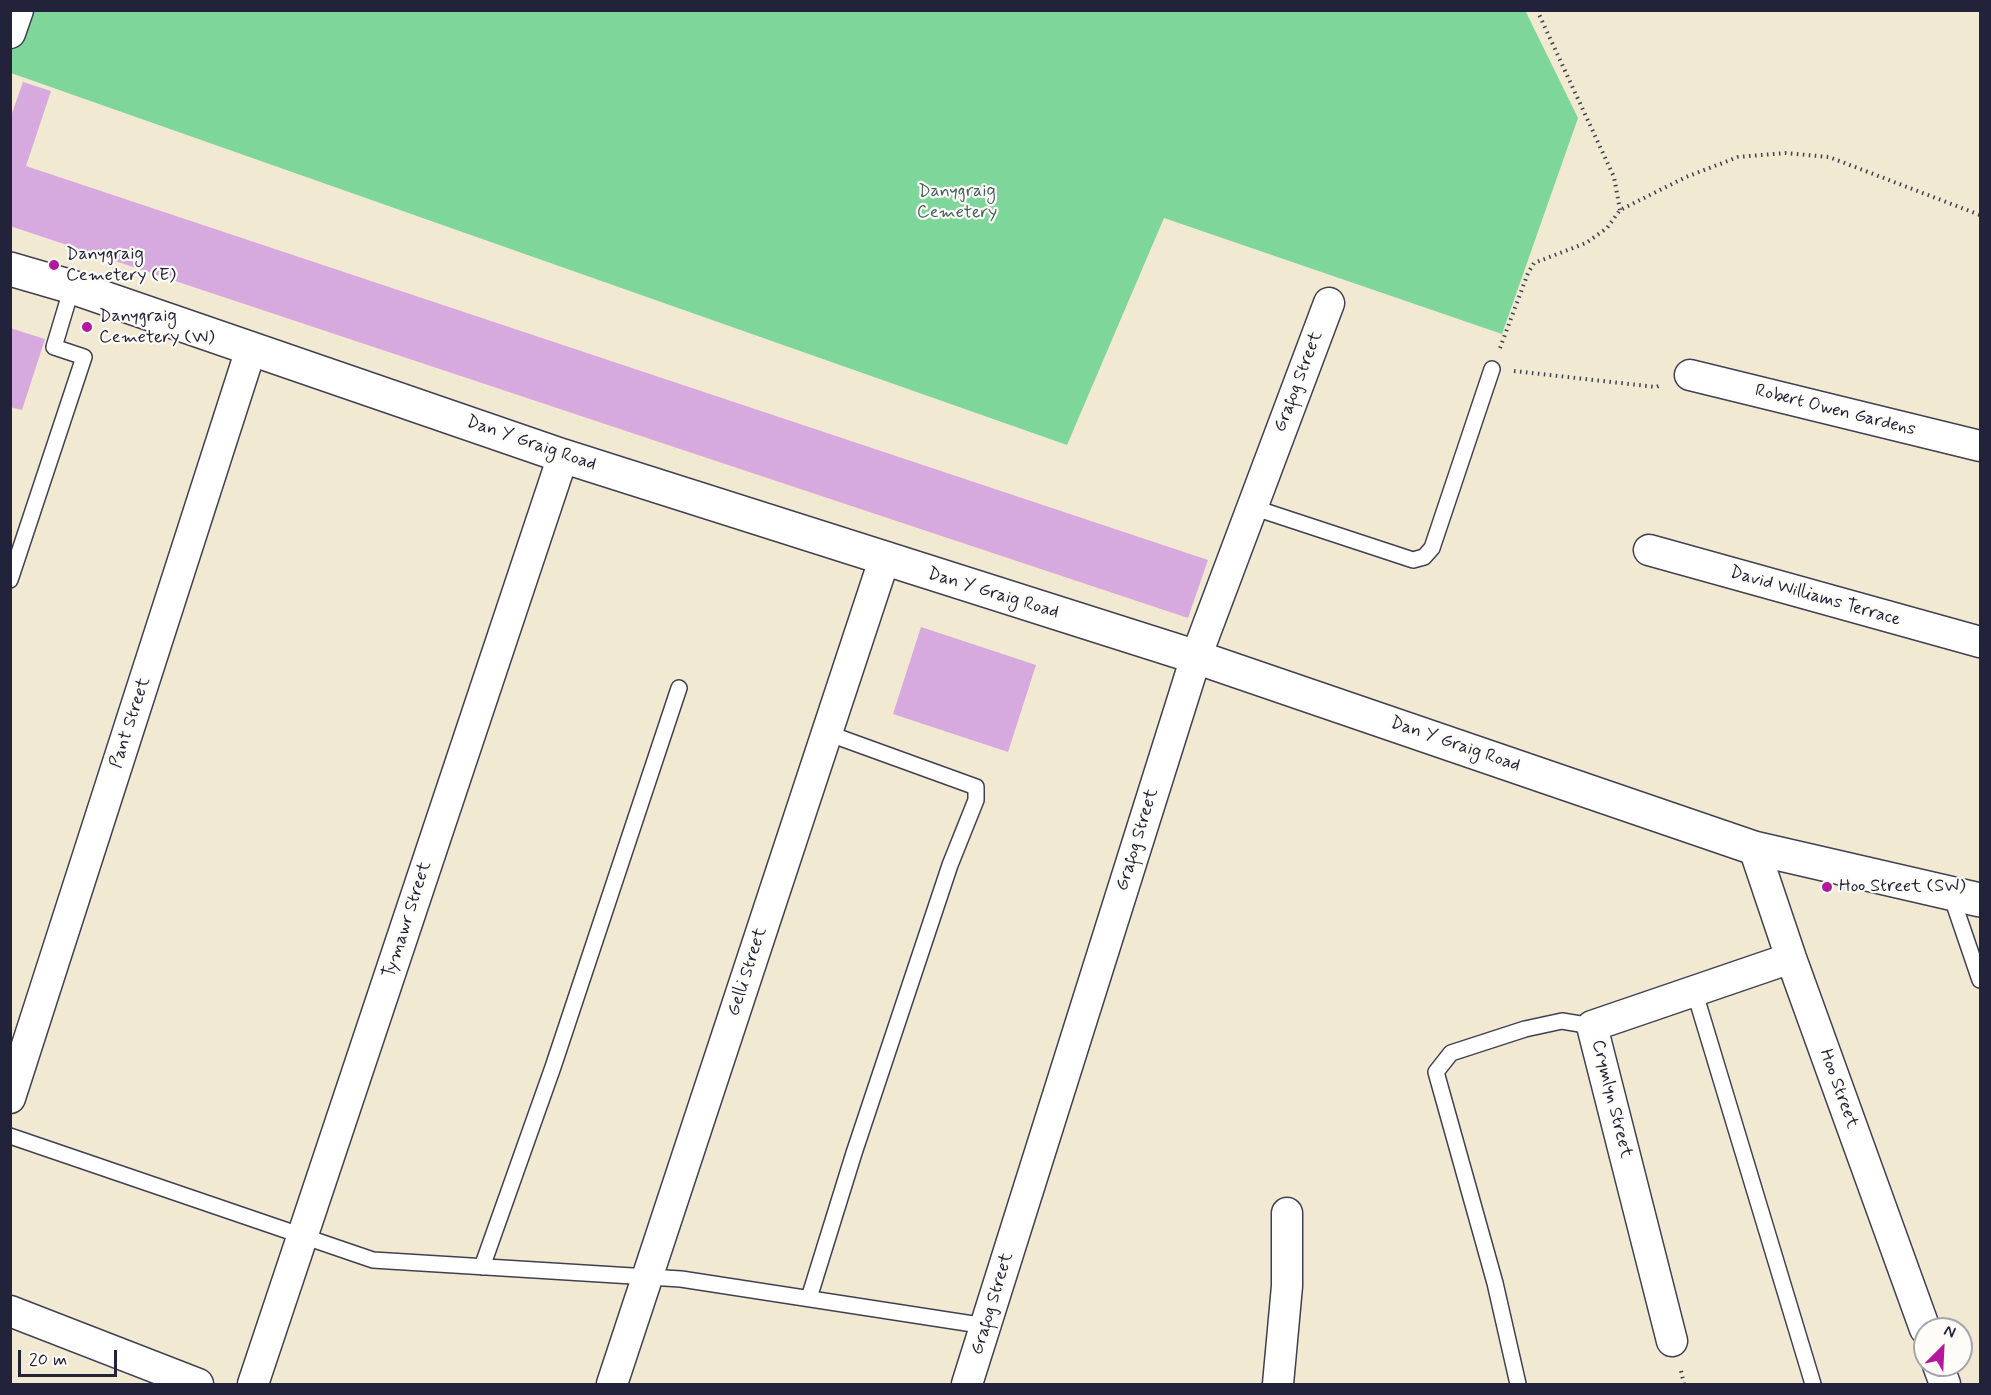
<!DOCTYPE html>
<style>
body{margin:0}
#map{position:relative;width:1991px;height:1395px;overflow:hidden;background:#f1e9d1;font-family:Mynerve,sans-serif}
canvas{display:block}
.frame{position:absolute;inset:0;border:12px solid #22223b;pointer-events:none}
.north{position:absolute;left:1913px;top:1317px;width:60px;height:60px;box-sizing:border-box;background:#fdfcf7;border:2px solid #a5a5ac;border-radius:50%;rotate:24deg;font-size:16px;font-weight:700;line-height:24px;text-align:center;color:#22223b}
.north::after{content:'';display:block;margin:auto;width:21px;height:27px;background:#b5179e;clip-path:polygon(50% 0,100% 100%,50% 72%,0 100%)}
.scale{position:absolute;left:18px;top:1350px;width:99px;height:27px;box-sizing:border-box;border:3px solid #22223b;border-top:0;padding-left:8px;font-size:18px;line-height:21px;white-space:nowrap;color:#22223b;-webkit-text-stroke:4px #fdfcf7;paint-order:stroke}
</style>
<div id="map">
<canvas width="1991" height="1395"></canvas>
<div class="frame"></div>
<div class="north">N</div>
<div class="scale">20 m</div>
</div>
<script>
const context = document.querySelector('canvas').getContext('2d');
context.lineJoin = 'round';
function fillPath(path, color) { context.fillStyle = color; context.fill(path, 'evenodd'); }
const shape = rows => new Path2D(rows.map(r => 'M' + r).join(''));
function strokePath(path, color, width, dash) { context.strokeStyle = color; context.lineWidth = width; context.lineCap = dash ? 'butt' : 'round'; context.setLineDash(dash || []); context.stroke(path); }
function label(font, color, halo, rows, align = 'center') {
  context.font = font + ' Mynerve,sans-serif'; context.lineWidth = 4.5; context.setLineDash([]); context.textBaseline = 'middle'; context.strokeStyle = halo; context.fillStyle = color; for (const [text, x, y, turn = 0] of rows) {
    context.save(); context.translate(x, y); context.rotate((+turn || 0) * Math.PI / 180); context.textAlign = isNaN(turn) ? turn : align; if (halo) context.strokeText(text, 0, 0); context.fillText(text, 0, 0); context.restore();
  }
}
const green = shape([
 [11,10,1525,10,1578,118,1502,334,1164,218,1067,445,11,73]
]);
const building = shape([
 [23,82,51,91,26,166,1208,560,1188,618,10,226,10,119],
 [10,328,45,339,22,410,10,407],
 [921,627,1036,665,1008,752,893,714]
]);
const path = shape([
 [1537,10,1614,177,1620,210],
 [1500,348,1528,273,1534,263,1586,243,1607,228,1620,210,1686,177,1738,157,1785,153,1829,157,1980,215],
 [1514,371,1656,387,1661,385],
 [1681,1371,1684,1384]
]);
const service = shape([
 [1252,507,1413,560,1424,557,1432,548,1492,369],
 [10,580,84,357,54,347,72,287],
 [1951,895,1980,980],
 [1694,990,1813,1384],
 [10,1136,373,1260,681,1279,986,1326],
 [482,1267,553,1067,679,688],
 [809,1298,854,1153,950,865,976,800,976,787,827,733],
 [1518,1384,1495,1283,1436,1072,1451,1053,1525,1029,1562,1021,1592,1026]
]);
const minor = shape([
 [10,33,18,10],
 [1690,375,1980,446],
 [1649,550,1980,642],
 [1754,848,1791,958,1925,1329],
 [10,1098,251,349],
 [10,1311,198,1384],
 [1672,1341,1592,1026,1791,958],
 [1938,1365,1945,1384],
 [253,1384,563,456],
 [612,1384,884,560],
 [967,1384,1196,657,1329,303],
 [1278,1384,1287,1286,1287,1213]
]);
const tertiary = shape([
 [10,269,72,287,563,456,1196,657,1754,848,1980,900]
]);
const markers = [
 [54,265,6,"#b5179e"],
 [87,327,6,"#b5179e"],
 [1827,887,6,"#b5179e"]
];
const parkNames = [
 ["Danygraig",957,192],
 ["Cemetery",957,213]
];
const poiNames = [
 ["Danygraig",66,255],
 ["Cemetery (E)",66,276],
 ["Danygraig",99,317],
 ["Cemetery (W)",99,338],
 ["Hoo Street (SW)",1839,887]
];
const streetNames = [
 ["Grafog Street",1299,382,-69],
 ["Robert Owen Gardens",1835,411,14],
 ["Dan Y Graig Road",531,444,19],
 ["Dan Y Graig Road",993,594,17],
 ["David Williams Terrace",1815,597,16],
 ["Pant Street",131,723,-72],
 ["Dan Y Graig Road",1455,745,19],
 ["Grafog Street",1138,840,-73],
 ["Tymawr Street",408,920,-72],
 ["Gelli Street",748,972,-72],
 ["Hoo Street",1838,1089,70],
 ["Crymlyn Street",1611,1099,76],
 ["Grafog Street",993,1304,-73]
];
fillPath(green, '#7fd69a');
fillPath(building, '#d6aadf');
strokePath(service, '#414052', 18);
strokePath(minor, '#414052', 33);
strokePath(tertiary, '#414052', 36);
strokePath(path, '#414052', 4, [1.5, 4.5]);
strokePath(service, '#fff', 15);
strokePath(minor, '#fff', 30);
strokePath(tertiary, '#fff', 33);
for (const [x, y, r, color] of markers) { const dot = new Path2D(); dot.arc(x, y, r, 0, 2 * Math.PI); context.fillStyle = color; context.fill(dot); strokePath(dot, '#fdfcf7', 2); }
label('18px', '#43615c', '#fdfcf7', parkNames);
label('18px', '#22223b', '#fdfcf7', poiNames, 'left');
label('18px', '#22223b', '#fdfcf7', streetNames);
</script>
